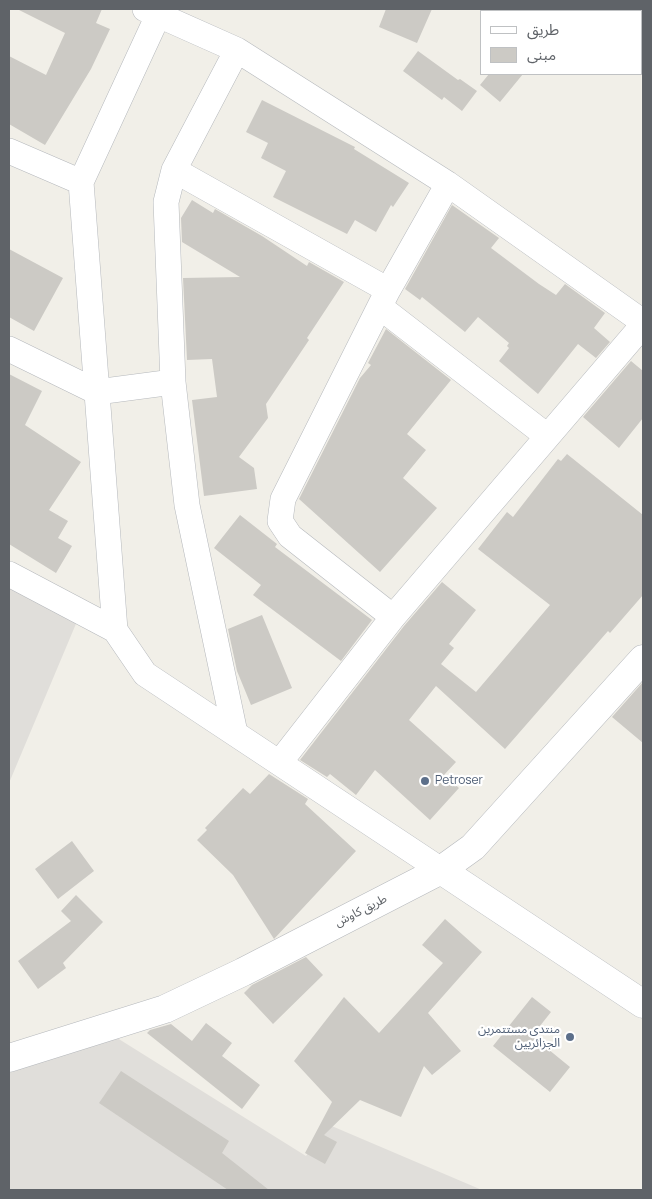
<!DOCTYPE html>
<meta charset="utf-8">
<style>
body{margin:0}
#map{position:relative;width:652px;height:1199px;overflow:hidden;background:#f1efe8;font-family:Manrope,"Noto Sans Arabic",sans-serif}
canvas{display:block}
.frame{position:absolute;inset:0;border:10px solid #5f6368;pointer-events:none}
.legend{position:absolute;left:480px;top:10px;width:162px;height:65px;box-sizing:border-box;background:#fff;border:1px solid #bfc1c3;margin:0;padding:6px 9px;list-style:none;font-size:15px;color:#5f6368}
.legend li{display:flex;align-items:center;gap:10px;height:25px}
.legend b{width:25px;border:1px solid #bfc1c3}
</style>
<div id="map">
<canvas width="652" height="1199"></canvas>
<div class="frame"></div>
<ul class="legend">
<li><b style="height:6px;background:#fff"></b>طريق</li>
<li><b style="height:14px;background:#cccac5"></b>مبنى</li>
</ul>
</div>
<script>
const context = document.querySelector('canvas').getContext('2d');
context.lineJoin = 'round';
function fillPath(path, color) { context.fillStyle = color; context.fill(path, 'evenodd'); }
const shape = rows => new Path2D(rows.map(r => 'M' + r).join(''));
function strokePath(path, color, width, dash) { context.strokeStyle = color; context.lineWidth = width; context.lineCap = dash ? 'butt' : 'round'; context.setLineDash(dash || []); context.stroke(path); }
function label(font, color, halo, rows, align = 'center') {
  context.font = font + ' Manrope,"Noto Sans Arabic",sans-serif'; context.lineWidth = 4.5; context.setLineDash([]); context.textBaseline = 'middle'; context.strokeStyle = halo; context.fillStyle = color; for (const [text, x, y, turn = 0] of rows) {
    context.save(); context.translate(x, y); context.rotate((+turn || 0) * Math.PI / 180); context.textAlign = isNaN(turn) ? turn : align; if (halo) context.strokeText(text, 0, 0); context.fillText(text, 0, 0); context.restore();
  }
}
const industrial = shape([
 [9,585,78,619,9,783],
 [114,1036,306,1156,327,1124,482,1190,9,1190,9,1073]
]);
const building = shape([
 [17,9,102,9,96,23,110,29,91,69,45,145,9,124,9,56,46,75,65,33],
 [386,9,432,9,417,43,379,27],
 [418,51,458,80,460,79,477,91,462,111,444,97,442,100,403,71],
 [489,74,523,74,500,102,480,85],
 [262,100,355,147,354,149,409,183,393,207,391,205,376,232,355,220,347,234,273,197,286,171,261,158,268,143,246,132],
 [192,200,213,213,215,209,262,236,307,266,309,262,344,282,307,338,309,340,266,404,268,418,239,457,254,468,257,489,204,496,192,400,217,397,212,359,187,360,183,278,240,277,182,242,181,218],
 [452,205,499,238,491,248,539,284,556,295,565,284,605,313,594,328,610,342,596,358,578,344,538,394,499,361,509,348,507,346,509,343,478,317,465,332,422,297,420,300,405,289],
 [9,249,63,278,34,331,9,317],
 [386,329,451,380,407,434,426,450,403,478,437,508,380,572,299,499,360,378,371,365,368,363],
 [631,361,643,371,643,418,619,448,583,417],
 [9,374,42,391,25,425,81,462,49,510,68,521,58,538,72,546,56,573,9,544],
 [567,454,643,515,643,595,610,633,608,631,505,749,436,686,409,720,456,762,444,775,459,788,430,820,375,770,356,795,330,774,327,777,300,760,404,626,442,582,476,610,449,644,454,648,441,664,476,692,550,605,478,549,507,512,513,517,558,459,561,461],
 [240,515,277,544,275,547,372,620,341,661,253,595,261,585,214,548],
 [262,615,292,688,251,705,237,671,228,629],
 [643,682,643,743,612,717],
 [269,774,308,799,305,804,356,851,274,939,233,875,197,840,207,830,205,828,243,788,250,794],
 [72,841,94,871,58,899,35,869],
 [76,895,103,922,63,963,66,968,38,989,18,961,71,921,61,911],
 [445,919,482,952,428,1013,461,1051,432,1075,424,1066,401,1117,360,1100,324,1135,337,1142,325,1164,305,1153,332,1102,294,1061,344,997,379,1033,443,963,422,945],
 [306,957,323,975,273,1024,244,993,252,985],
 [532,997,551,1012,532,1036,570,1067,550,1092,493,1046],
 [206,1023,232,1043,222,1056,260,1085,242,1109,147,1033,150,1030,171,1024,192,1041],
 [121,1071,229,1141,222,1153,269,1190,228,1190,99,1103]
]);
const minor = shape([
 [145,9,237,50,448,184,643,322],
 [9,151,81,182],
 [174,170,388,290],
 [380,307,547,436],
 [9,349,97,392,173,382],
 [9,574,115,630,145,674,441,870],
 [393,617,290,536,280,521,283,499,388,290,448,184],
 [115,630,81,182,161,9],
 [235,733,187,505,173,382,166,202,174,170,237,50],
 [280,762,393,617,643,325]
]);
const tertiary = shape([
 [441,870,643,1004],
 [9,1058,165,1009,243,972,441,870,473,847,643,659]
]);
const markers = [
 [425,781,5,"#5c6f8a"],
 [570,1037,5,"#5c6f8a"]
];
const serviceNames = [
 ["Petroser",435,781],
 ["منتدى مستتمرين",560,1030,"right"],
 ["الجزائريين",560,1044,"right"]
];
const streetNames = [
 ["طريق كاوش",361,911,-27]
];
fillPath(industrial, '#e0deda');
fillPath(building, '#cccac5');
strokePath(minor, '#b5b8bc', 26);
strokePath(tertiary, '#b5b8bc', 29);
strokePath(minor, '#fff', 25);
strokePath(tertiary, '#fff', 28);
for (const [x, y, r, color] of markers) { const dot = new Path2D(); dot.arc(x, y, r, 0, 2 * Math.PI); context.fillStyle = color; context.fill(dot); strokePath(dot, '#fff', 2); }
label('12px', '#4e5e75', '#fff', serviceNames, 'left');
label('12px', '#5f6368', '#fff', streetNames);
</script>
